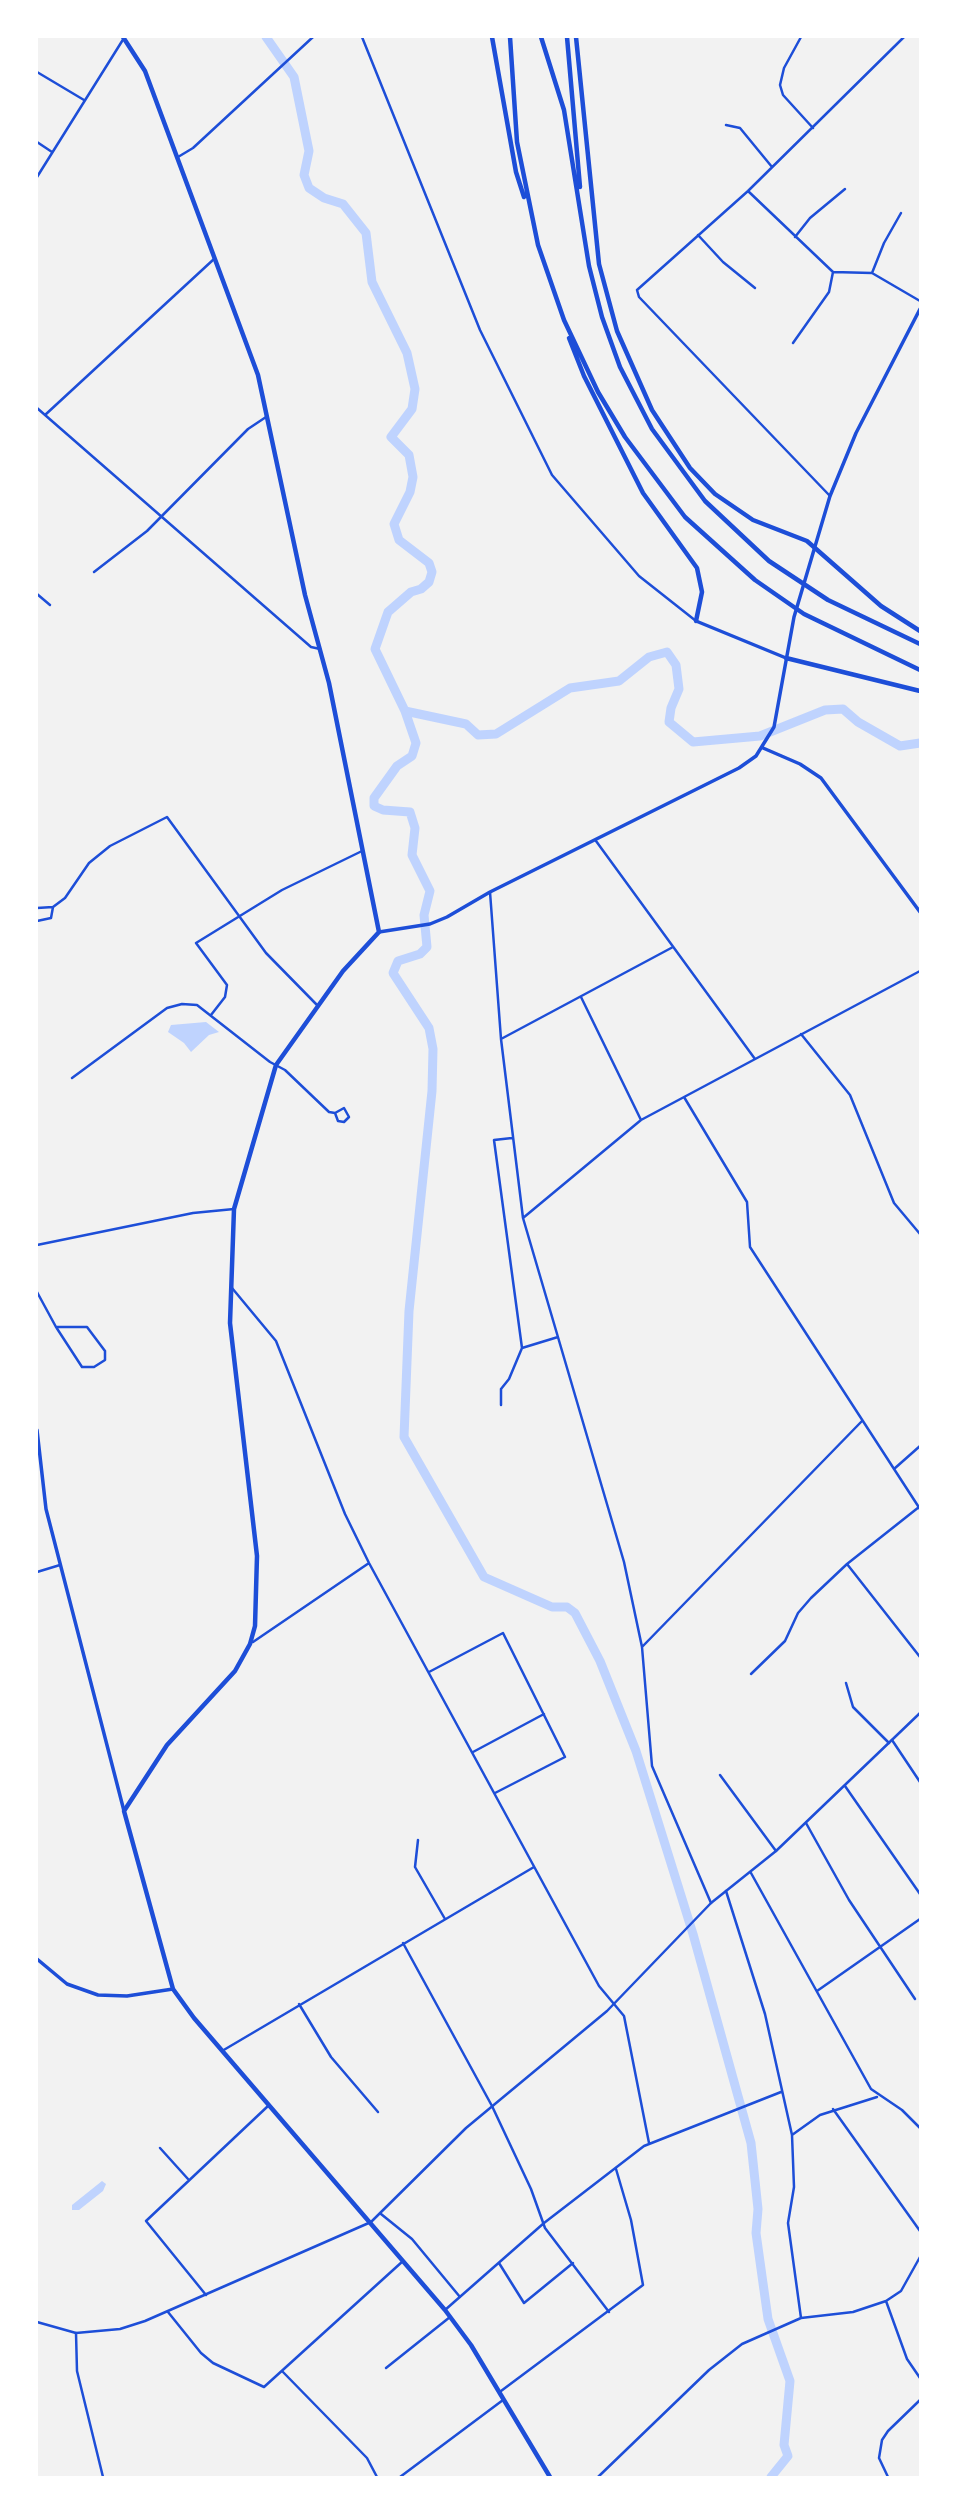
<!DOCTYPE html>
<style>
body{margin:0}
#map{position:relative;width:957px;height:2514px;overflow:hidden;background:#f2f2f2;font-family:"DM Sans",sans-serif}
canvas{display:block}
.frame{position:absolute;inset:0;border:38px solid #fff;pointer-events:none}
</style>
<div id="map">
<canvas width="957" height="2514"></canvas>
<div class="frame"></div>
</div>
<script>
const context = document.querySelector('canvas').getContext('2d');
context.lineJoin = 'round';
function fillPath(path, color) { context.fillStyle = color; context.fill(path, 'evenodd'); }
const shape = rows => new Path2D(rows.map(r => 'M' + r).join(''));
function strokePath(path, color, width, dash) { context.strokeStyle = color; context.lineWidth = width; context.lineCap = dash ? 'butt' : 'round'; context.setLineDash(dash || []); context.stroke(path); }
const water = shape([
 [206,1022,219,1032,209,1035,191,1052,184,1043,168,1032,171,1025],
 [102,2181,106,2184,103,2191,79,2210,72,2210,72,2205]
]);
const river = shape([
 [266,37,294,77,309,151,304,175,309,188,324,198,343,204,366,233,372,282,407,353,415,389,412,409,391,437,409,455,413,477,410,492,394,524,399,540,429,563,432,572,429,582,421,589,411,592,388,612,375,649,405,711,416,743,412,756,397,766,374,798,374,806,383,810,410,812,415,828,412,855,430,891,424,915,427,947,420,954,398,961,393,973,429,1028,433,1049,432,1091,409,1311,404,1437,484,1577,552,1607,567,1607,575,1613,600,1661,636,1751,693,1934,751,2143,758,2209,756,2233,768,2319,790,2381,784,2445,788,2456,771,2477],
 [405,711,466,724,478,735,496,734,570,688,619,681,649,657,667,652,676,665,679,689,671,708,669,722,693,742,760,736,825,710,843,709,858,722,900,746,920,743]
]);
const minor = shape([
 [362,37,480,330,552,475,639,576,696,621],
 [801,37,784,68,780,85,783,95,813,128],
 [37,72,84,100],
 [726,125,740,128,772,167],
 [37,142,52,152],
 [178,157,193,148,313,37],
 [37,177,124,38],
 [748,191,833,272,872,273,920,301],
 [698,235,723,262,755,288],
 [795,237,810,218,845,189],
 [872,273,884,243,901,213],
 [793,343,829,292,833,272],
 [37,408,311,647,320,649],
 [45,415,214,259],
 [830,496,639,297,637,290,748,191,904,37],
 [94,572,147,531,248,429,266,417],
 [37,594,50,605],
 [596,841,755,1059],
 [490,892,501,1039,523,1218,624,1562,642,1647,652,1766,711,1903],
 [37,908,53,907],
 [37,921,51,918,53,907,65,898,89,863,110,846,167,817,266,953,317,1005],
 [581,997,641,1120],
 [211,1015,225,997,227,985,196,943,282,890,362,851],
 [801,1034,850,1095,894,1203,920,1234],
 [501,1039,673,947],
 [72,1078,167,1008,182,1004,197,1005,270,1062,285,1070,329,1112,335,1113,338,1121,344,1122,349,1117,344,1108,335,1113],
 [684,1097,747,1202,750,1247,920,1509],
 [523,1218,641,1120,920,971],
 [37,1245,193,1213,234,1209],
 [232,1288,276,1341,345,1514,369,1563,599,1986,624,2016,649,2143],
 [37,1292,56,1327,82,1367,94,1367,105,1360,105,1351,87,1327,56,1327],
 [522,1348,558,1337],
 [501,1405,501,1389,509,1379,522,1348,494,1140,512,1138],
 [894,1469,920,1446],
 [847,1564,920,1657],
 [37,1572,60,1565],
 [253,1642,369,1563],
 [642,1647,862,1421],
 [429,1672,503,1633,565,1757,495,1793],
 [751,1674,785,1641,798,1613,811,1598,847,1564,919,1507],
 [846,1683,853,1707,889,1743],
 [892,1740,920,1782],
 [473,1752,544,1714],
 [720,1775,776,1851],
 [845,1786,920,1894],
 [806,1823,849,1900,915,1999],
 [418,1840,415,1867,445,1919],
 [751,1873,871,2089,902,2110,920,2128],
 [726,1891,765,2014,792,2135,794,2187,788,2223,801,2318],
 [403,1943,492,2106,531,2189,545,2228,609,2312],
 [817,1991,920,1919],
 [299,2004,331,2057,378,2112],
 [222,2051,534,1867],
 [833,2109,920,2231],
 [792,2135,820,2115,877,2097],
 [160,2148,188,2179],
 [381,2214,412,2239,460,2297],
 [499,2263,524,2303,573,2263],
 [206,2295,146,2221,268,2106],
 [886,2301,907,2359,920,2378],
 [445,2310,544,2223,644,2146,781,2092],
 [168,2312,201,2353,213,2363,264,2387,403,2261],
 [37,2322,76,2333],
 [386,2368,450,2317],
 [282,2371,367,2458,377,2477],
 [501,2391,643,2285,631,2220,616,2169],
 [400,2477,503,2400],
 [598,2477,709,2370,742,2344,801,2318,853,2312,886,2301,901,2291,920,2257],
 [888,2477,879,2458,882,2440,888,2431,920,2400]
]);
const tertiary = shape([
 [103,2477,77,2371,76,2333,120,2329,145,2321,371,2222,466,2128,607,2011,711,1903,776,1851,920,1713]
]);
const secondary = shape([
 [696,621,786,658],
 [763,748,800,764,821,778,920,912],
 [379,932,430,924,447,917,490,892,739,768,756,756,774,727,794,617,830,496,856,433,920,309],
 [37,1430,46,1509,124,1811],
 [37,1959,67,1984,98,1995,127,1996,173,1989]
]);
const trunk = shape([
 [123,37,145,71,258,375,305,595,329,683,379,932,343,971,276,1065,234,1209,230,1323,257,1556,255,1626,250,1644,235,1671,167,1745,124,1811,173,1989,194,2018,445,2310,471,2345,550,2477]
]);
const motorway = shape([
 [492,37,516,172,524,197],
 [510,37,517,142,538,245,564,320,598,392,625,437,685,517,755,580,804,614,920,670],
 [541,37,564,110,589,266,602,317,620,367,652,429,705,501,769,561,828,600,920,644],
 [567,37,580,187],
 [576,37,599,264,617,331,652,410,690,468,715,494,753,520,807,541,881,606,920,631],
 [569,338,584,376,643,493,697,568,702,592,696,621],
 [786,658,920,691]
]);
fillPath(water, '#bfd3fe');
strokePath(river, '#bfd3fe', 9);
strokePath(minor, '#1d4ed8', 2.5);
strokePath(tertiary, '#1d4ed8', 2.5);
strokePath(secondary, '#1d4ed8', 3.5);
strokePath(trunk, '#1d4ed8', 4.5);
strokePath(motorway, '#1d4ed8', 4.5);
</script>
